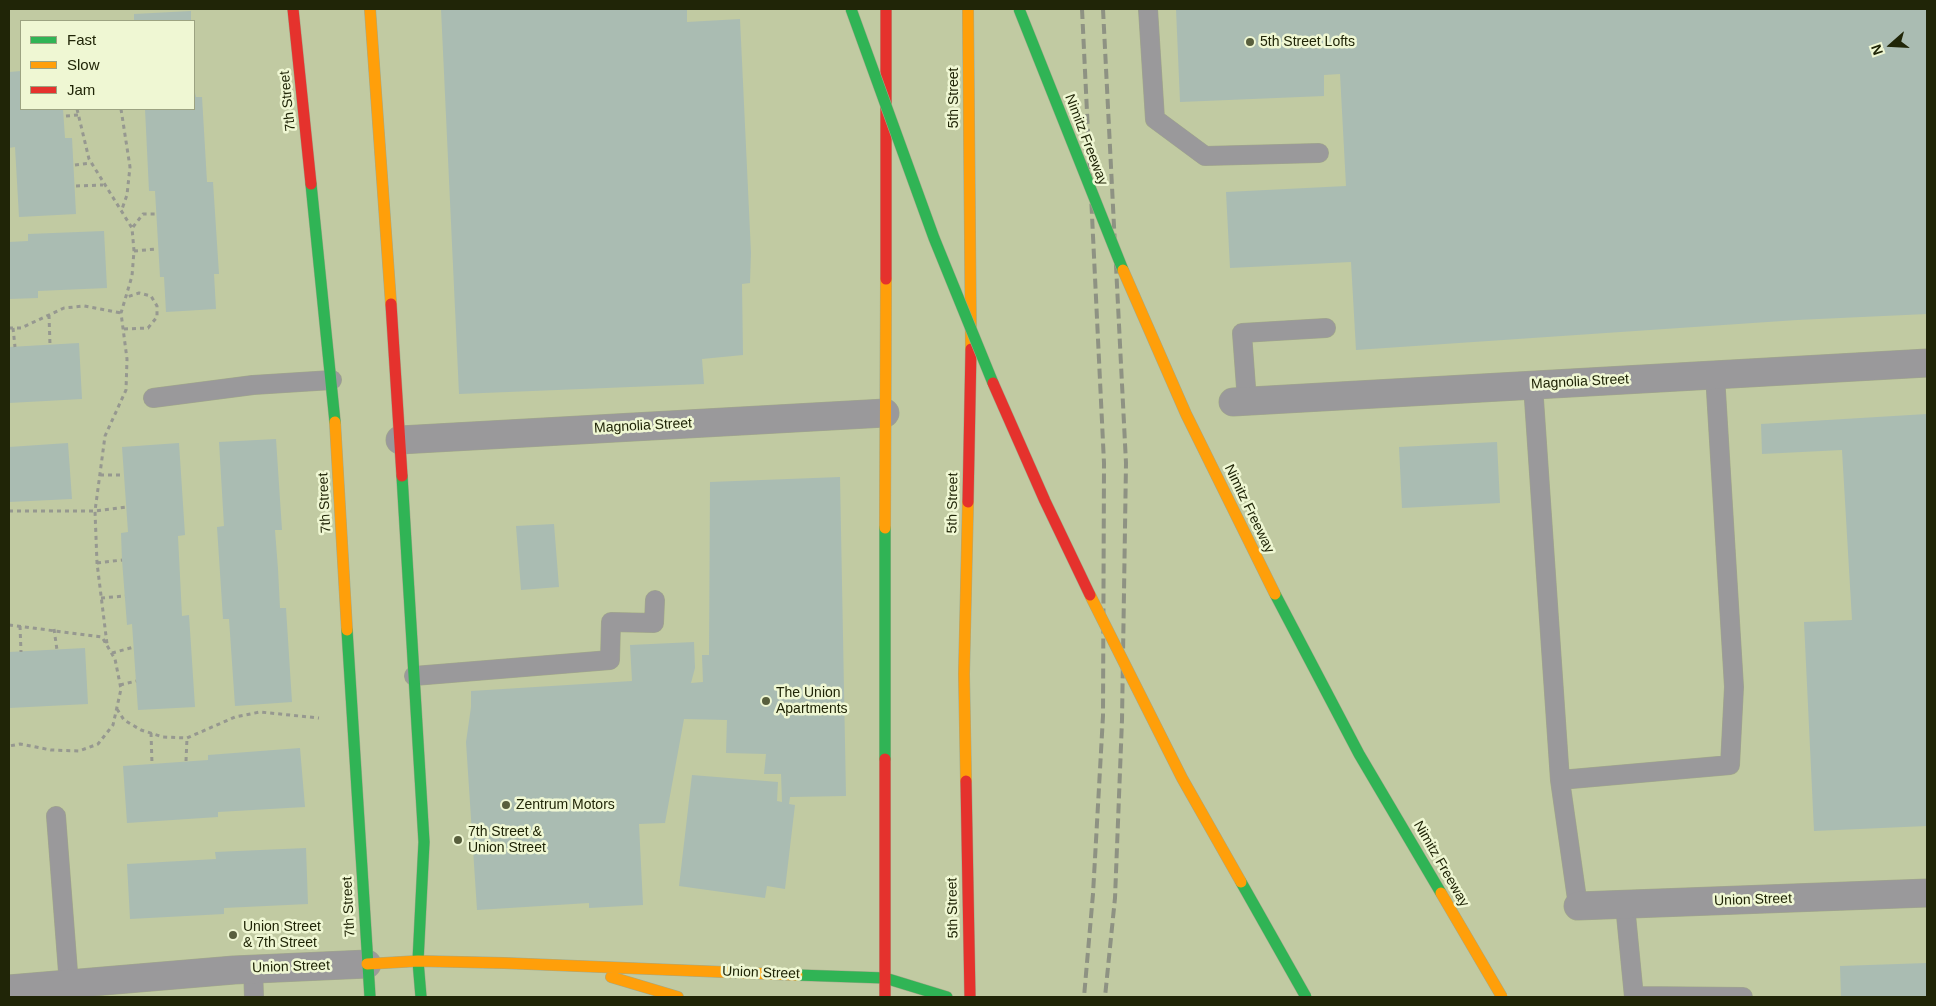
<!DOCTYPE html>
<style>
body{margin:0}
#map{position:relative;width:1936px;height:1006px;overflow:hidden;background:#c1caa2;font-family:Helvetica,sans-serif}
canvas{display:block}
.frame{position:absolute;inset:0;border:10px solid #202507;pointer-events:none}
.legend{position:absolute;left:20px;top:20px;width:175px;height:90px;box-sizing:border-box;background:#eff7d3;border:1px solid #9ca381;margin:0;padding:6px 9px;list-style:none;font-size:15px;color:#202507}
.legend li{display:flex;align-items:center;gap:10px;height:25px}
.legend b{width:25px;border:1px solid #9ca381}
.north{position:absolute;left:1866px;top:20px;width:50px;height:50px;-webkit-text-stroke:4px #eff7d3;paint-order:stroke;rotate:251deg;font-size:14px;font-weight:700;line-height:20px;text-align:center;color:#202507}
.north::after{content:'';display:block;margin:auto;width:18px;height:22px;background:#202507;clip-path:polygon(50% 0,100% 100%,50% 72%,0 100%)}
</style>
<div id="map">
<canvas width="1936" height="1006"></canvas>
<div class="frame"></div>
<ul class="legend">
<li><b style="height:6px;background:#30b455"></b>Fast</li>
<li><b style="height:6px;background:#ff9f0a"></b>Slow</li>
<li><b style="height:6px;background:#e5322d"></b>Jam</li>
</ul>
<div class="north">N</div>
</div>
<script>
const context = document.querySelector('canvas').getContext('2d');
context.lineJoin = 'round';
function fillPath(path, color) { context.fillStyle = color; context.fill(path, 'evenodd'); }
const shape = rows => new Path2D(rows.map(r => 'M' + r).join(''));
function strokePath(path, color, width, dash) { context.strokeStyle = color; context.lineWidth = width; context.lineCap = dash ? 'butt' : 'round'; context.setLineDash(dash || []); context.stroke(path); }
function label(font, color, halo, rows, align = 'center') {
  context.font = font + ' Helvetica,sans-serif'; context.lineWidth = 5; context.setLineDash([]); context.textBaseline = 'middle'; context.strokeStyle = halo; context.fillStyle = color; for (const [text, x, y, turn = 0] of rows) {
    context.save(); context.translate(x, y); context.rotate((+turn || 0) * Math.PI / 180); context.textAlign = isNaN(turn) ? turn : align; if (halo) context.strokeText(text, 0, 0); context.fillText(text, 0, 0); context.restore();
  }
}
const building = shape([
 [441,9,687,9,687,22,740,19,751,253,750,283,742,284,743,355,702,359,704,384,459,394],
 [1176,9,1927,9,1927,314,1797,320,1356,350,1351,262,1230,268,1226,192,1346,186,1340,74,1324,75,1324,96,1180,102],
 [191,11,191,21,134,21,134,14],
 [21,71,21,109,63,109,65,138,72,138,76,214,19,217,15,147,9,148,9,72],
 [194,89,196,97,202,97,207,182,213,182,219,274,214,274,216,309,166,312,164,277,160,277,155,191,149,191,145,109,194,109],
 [104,231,107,288,38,291,38,298,9,299,9,242,28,241,28,234],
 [79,343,82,399,9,403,9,347],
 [1927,414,1927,826,1814,831,1804,622,1852,620,1842,450,1762,454,1761,424],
 [276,439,282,530,275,530,278,569,280,608,286,608,292,702,235,706,229,619,223,619,217,527,224,526,219,442],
 [1497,442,1500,503,1402,508,1399,447],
 [68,443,72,499,9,502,9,447],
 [179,443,185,535,178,536,182,616,189,615,195,707,138,710,132,624,127,625,122,560,121,533,128,532,122,447],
 [840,477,846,796,790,797,789,804,795,805,785,889,767,886,765,898,679,886,692,775,778,782,777,801,782,802,781,774,764,774,766,754,726,753,727,720,684,719,665,823,639,824,643,905,589,908,589,903,477,910,466,742,471,707,471,691,632,681,630,645,694,642,695,668,691,683,703,682,702,655,709,655,710,482],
 [554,524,559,587,521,590,516,526],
 [85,648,88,704,9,708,9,652],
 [300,748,305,807,218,812,218,817,127,823,123,766,208,760,208,755],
 [306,848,308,904,224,908,224,914,130,919,127,864,216,859,215,852],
 [1927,963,1927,997,1841,997,1840,966]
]);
const path = shape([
 [77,109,89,159,132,228,134,251,132,276,121,313,127,359,126,390,105,436,95,511,97,563,107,644],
 [121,109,130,167,127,195,122,209],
 [66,116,78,115],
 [75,165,91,163],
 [76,186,103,185],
 [133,227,143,214,155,214],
 [134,251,157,249],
 [49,315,50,345],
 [9,328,21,328,64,308,84,306,121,313],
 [13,328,15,347],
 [124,329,148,328,157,317,157,306,151,296,139,293,127,297],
 [100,475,124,475],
 [9,511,95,511,126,507],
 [97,563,122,560],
 [101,598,125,596],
 [9,625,102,637,115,659,121,689,113,725,98,744,79,751,51,750,20,744,9,746],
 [20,626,21,652],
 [54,629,57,650],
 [112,653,134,647],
 [120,685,136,681],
 [117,709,124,720,141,730,163,737,187,738,235,717,260,712,319,718],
 [151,733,152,764],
 [186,761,187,738]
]);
const lane = shape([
 [1148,9,1155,119,1205,156,1319,153],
 [1533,385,1560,780,1578,906],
 [153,398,253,385,332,380],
 [1247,401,1242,333,1326,328],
 [414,676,610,660,611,622,654,623,655,600],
 [1560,780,1730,765,1734,687,1715,375],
 [56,816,69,985],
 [1625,905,1634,997],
 [253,968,254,997],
 [1634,996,1743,997]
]);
const street = shape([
 [1233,402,1927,363],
 [400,440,885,413],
 [1578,906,1927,893],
 [9,989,234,970,367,964]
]);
const fast = shape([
 [311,184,335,422],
 [402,476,424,842,418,961,421,997],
 [347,630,370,997],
 [885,759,885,528],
 [797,975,885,978,947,997]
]);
const slow = shape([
 [370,9,391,304],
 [968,9,971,349],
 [335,422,347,630],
 [885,528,886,279],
 [966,781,964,674,968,502],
 [367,964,418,961,504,963,797,975],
 [611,977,678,997]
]);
const jam = shape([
 [293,9,311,184],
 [886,279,886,9],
 [391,304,402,476],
 [968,502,971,349],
 [966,781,970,997],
 [885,997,885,759]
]);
const rail = shape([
 [1082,9,1104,463,1103,716,1093,894,1084,997],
 [1103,9,1126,463,1122,720,1115,898,1105,997]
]);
const fastBridge = shape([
 [851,9,934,238,993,383],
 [1019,9,1123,270],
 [1275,594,1359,754,1441,893],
 [1241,882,1306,997]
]);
const slowBridge = shape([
 [1123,270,1186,414,1275,594],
 [1090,595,1182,778,1241,882],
 [1441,893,1502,997]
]);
const jamBridge = shape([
 [993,383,1045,501,1090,595]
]);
const markers = [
 [1250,42,5,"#585f3d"],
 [766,701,5,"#585f3d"],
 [506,805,5,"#585f3d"],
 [458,840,5,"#585f3d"],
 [233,935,5,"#585f3d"]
];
const poiNames = [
 ["5th Street Lofts",1260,42],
 ["The Union",776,693],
 ["Apartments",776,709],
 ["Zentrum Motors",516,805],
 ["7th Street &",468,832],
 ["Union Street",468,848],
 ["Union Street",243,927],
 ["& 7th Street",243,943]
];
const streetNames = [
 ["5th Street",954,98,-90],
 ["7th Street",288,101,-96],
 ["Nimitz Freeway",1086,140,69],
 ["Magnolia Street",1580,382,-3],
 ["Magnolia Street",643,426,-3],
 ["7th Street",325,503,-93],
 ["5th Street",953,503,-89],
 ["Nimitz Freeway",1249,509,64],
 ["Nimitz Freeway",1441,864,60],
 ["Union Street",1753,900,-2],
 ["7th Street",349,907,-93],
 ["5th Street",953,908,-91],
 ["Union Street",291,967,-2],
 ["Union Street",761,973,2]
];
fillPath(building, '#aabcb2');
strokePath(lane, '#a2a989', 20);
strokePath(street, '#a2a989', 29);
strokePath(fast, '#a2a989', 12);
strokePath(slow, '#a2a989', 12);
strokePath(jam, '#a2a989', 12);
strokePath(path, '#969890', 3, [4, 4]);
strokePath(lane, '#9a999b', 19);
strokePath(street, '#9a999b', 28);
strokePath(fast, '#30b455', 11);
strokePath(slow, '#ff9f0a', 11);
strokePath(jam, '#e5322d', 11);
strokePath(rail, '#8e9283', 4, [10, 5]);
strokePath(fastBridge, '#a2a989', 12, []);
strokePath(slowBridge, '#a2a989', 12, []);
strokePath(jamBridge, '#a2a989', 12, []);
strokePath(fastBridge, '#30b455', 11);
strokePath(slowBridge, '#ff9f0a', 11);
strokePath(jamBridge, '#e5322d', 11);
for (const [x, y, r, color] of markers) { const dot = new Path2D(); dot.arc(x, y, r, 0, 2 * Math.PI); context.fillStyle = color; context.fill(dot); strokePath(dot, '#eff7d3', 2); }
label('14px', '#202507', '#eff7d3', poiNames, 'left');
label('14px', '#202507', '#eff7d3', streetNames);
</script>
